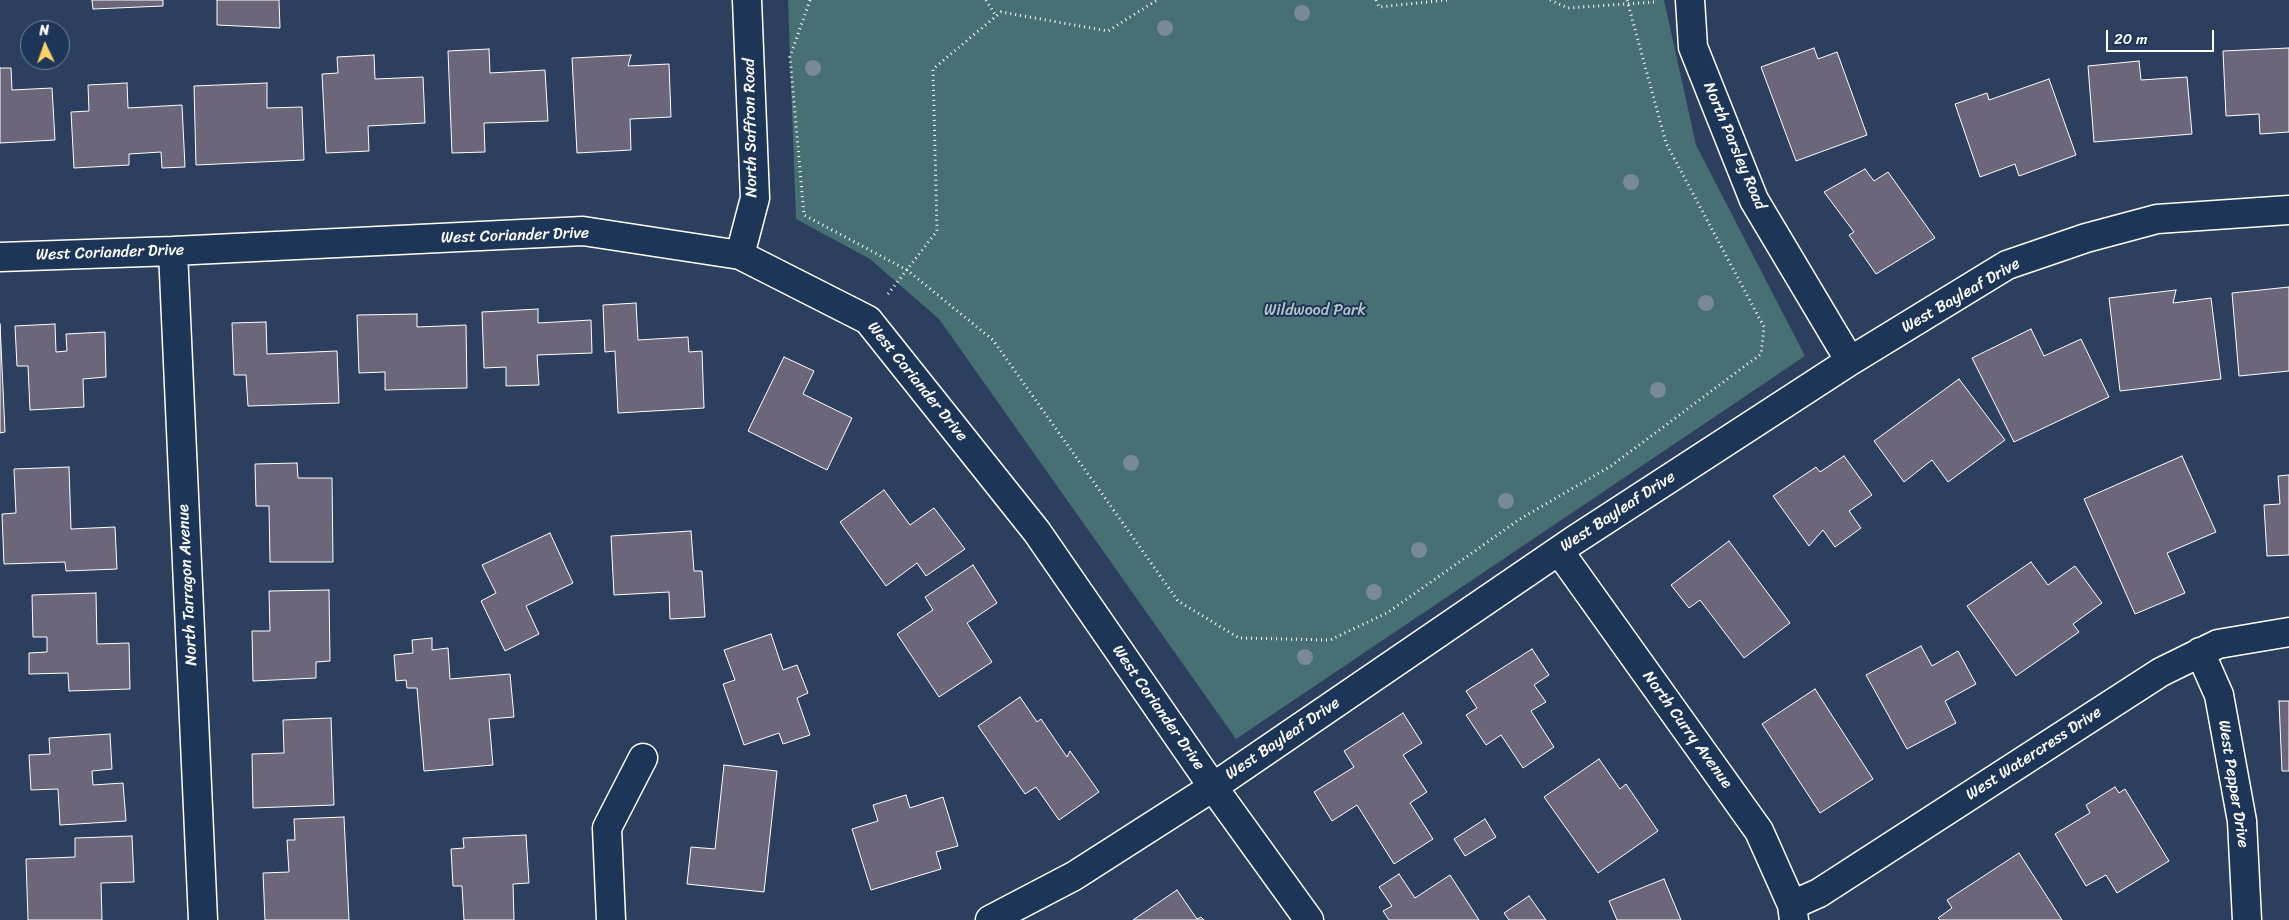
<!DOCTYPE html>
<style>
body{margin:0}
#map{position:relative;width:2289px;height:920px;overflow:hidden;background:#2d3f5e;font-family:Sriracha,sans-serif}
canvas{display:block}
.north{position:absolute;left:20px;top:20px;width:50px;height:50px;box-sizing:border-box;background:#1d3557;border:1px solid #77869a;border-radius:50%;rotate:357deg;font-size:14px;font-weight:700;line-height:20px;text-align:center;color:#fff}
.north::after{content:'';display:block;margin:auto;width:18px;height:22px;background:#ffd166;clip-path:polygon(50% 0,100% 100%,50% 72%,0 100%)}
.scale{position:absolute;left:2106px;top:30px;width:108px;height:22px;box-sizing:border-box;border:2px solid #fff;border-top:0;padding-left:6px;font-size:15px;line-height:18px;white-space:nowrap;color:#fff;-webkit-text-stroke:4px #1d3557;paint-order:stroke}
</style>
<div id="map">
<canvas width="2289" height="920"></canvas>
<div class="north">N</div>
<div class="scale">20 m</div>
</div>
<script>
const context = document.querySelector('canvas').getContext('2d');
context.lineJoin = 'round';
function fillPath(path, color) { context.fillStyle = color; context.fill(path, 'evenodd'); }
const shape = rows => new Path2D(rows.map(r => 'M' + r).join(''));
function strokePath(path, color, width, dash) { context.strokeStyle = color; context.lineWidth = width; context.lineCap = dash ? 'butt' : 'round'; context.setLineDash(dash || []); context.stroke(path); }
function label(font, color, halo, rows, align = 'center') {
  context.font = font + ' Sriracha,sans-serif'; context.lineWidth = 4; context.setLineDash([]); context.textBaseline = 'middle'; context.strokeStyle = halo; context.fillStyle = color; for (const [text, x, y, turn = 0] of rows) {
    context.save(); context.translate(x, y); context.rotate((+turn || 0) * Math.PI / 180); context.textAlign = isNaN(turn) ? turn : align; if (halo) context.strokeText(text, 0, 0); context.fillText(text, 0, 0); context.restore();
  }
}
const green = shape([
 [788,0,1664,0,1696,145,1805,356,1236,739,939,319,870,259,796,219]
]);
const building = shape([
 [92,0,163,0,163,6,93,9,92,0],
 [217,0,279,0,280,28,217,25,217,0],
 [1814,48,1818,59,1837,52,1867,135,1796,161,1761,67,1814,48],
 [2289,48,2289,132,2260,134,2259,114,2226,116,2223,51,2289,48],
 [489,49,490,73,545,70,548,121,484,123,485,152,452,153,448,51,489,49],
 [374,55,375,79,423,77,425,123,368,126,369,151,326,153,322,74,338,73,337,57,374,55],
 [631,55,628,66,669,64,671,117,630,119,631,150,577,153,572,58,631,55],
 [2139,61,2141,80,2187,77,2192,134,2094,142,2088,66,2139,61],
 [0,68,11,68,12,90,52,88,55,140,0,143,0,68],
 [2049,79,2076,155,2019,176,2015,164,1980,177,1955,104,1987,93,1989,100,2049,79],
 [127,83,128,108,182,105,185,167,162,168,161,152,129,154,129,165,74,168,71,112,89,111,88,85,127,83],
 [267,83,267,108,302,107,304,160,196,165,194,86,267,83],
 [1865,169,1874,181,1888,172,1935,238,1876,274,1849,235,1854,232,1824,192,1865,169],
 [2289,287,2289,371,2239,376,2232,293,2289,287],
 [2176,290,2173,303,2211,298,2221,379,2120,391,2109,298,2176,290],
 [636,303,638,340,688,337,689,352,702,351,704,408,618,413,615,351,605,352,603,305,636,303],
 [538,309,538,323,591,320,592,353,537,355,539,385,506,386,506,367,484,368,482,312,538,309],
 [417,314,417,327,466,325,467,388,385,390,385,372,359,373,357,315,417,314],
 [266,322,267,354,337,351,339,403,248,406,246,375,234,375,232,323,266,322],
 [0,324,5,432,0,433,0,324],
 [55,324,56,352,67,351,66,334,105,332,106,377,83,379,84,407,30,410,28,366,17,366,15,326,55,324],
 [2031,329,2044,356,2081,339,2109,397,2014,442,1972,358,2031,329],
 [784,357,814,371,803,394,852,418,827,470,748,431,784,357],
 [1959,379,2005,440,1948,482,1932,460,1904,482,1874,441,1959,379],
 [1844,456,1872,495,1849,511,1861,528,1835,547,1823,530,1809,546,1773,496,1816,467,1820,472,1844,456],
 [2182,456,2216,532,2167,553,2185,593,2135,614,2084,499,2182,456],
 [297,463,298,478,332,478,333,562,270,562,269,506,256,506,255,464,297,463],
 [69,467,71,529,115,527,117,569,66,571,65,562,4,564,2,514,16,513,14,469,69,467],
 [2289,475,2289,555,2267,556,2264,505,2280,504,2278,476,2289,475],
 [884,490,910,525,934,508,965,549,926,576,917,563,886,586,840,522,884,490],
 [691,531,694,571,702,571,705,617,670,619,669,592,614,595,611,536,691,531],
 [550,533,573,583,526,606,539,634,505,651,481,601,496,593,482,565,550,533],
 [1729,541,1790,623,1744,658,1700,600,1689,608,1671,585,1729,541],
 [2031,562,2048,585,2075,566,2102,603,2073,624,2079,632,2016,676,1967,606,2031,562],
 [973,565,997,603,967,623,992,662,939,697,897,634,933,610,925,597,973,565],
 [329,590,330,661,316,662,316,678,253,681,252,631,270,631,269,591,329,590],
 [96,593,97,644,129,643,130,689,69,691,68,673,29,674,29,653,47,652,47,637,33,637,32,595,96,593],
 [771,634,783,670,797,665,808,693,797,698,810,735,783,744,779,733,744,745,723,684,735,680,724,650,771,634],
 [432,638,432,650,448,648,450,679,510,674,514,717,489,719,493,765,424,771,417,688,407,688,406,680,396,681,394,655,413,653,412,640,432,638],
 [1921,646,1932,666,1958,651,1976,684,1945,701,1956,723,1907,749,1866,675,1921,646],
 [1532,649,1549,675,1534,685,1546,702,1531,711,1554,747,1523,768,1501,735,1486,745,1466,715,1477,708,1466,691,1532,649],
 [1815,689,1873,779,1820,813,1762,724,1815,689],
 [1020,697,1037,722,1041,719,1067,757,1070,751,1099,792,1059,820,1036,787,1025,794,978,726,1020,697],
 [2279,701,2289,701,2289,771,2282,771,2279,701],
 [1403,713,1422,743,1403,755,1427,792,1410,803,1433,839,1394,864,1357,805,1332,821,1314,792,1354,767,1344,751,1403,713],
 [331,718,334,805,253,808,252,754,284,753,283,720,331,718],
 [110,734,112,769,92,771,93,785,123,783,126,821,60,825,58,789,31,790,29,755,50,754,49,738,110,734],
 [1599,759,1620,789,1626,784,1658,831,1598,873,1544,797,1599,759],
 [724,765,777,771,764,892,687,884,691,847,715,849,724,765],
 [2115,787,2119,793,2125,789,2169,861,2117,893,2106,875,2086,886,2055,834,2090,813,2086,805,2115,787],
 [906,795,910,808,943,797,958,846,936,852,941,869,871,890,852,829,878,821,873,805,906,795],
 [344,817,349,920,265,920,263,873,289,872,287,840,295,840,294,819,344,817],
 [1485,819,1496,837,1465,856,1454,839,1485,819],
 [526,835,529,883,513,884,514,920,464,920,462,886,453,886,451,849,464,848,463,838,526,835],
 [132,836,134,882,101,883,102,920,28,920,26,859,75,857,75,838,132,836],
 [2019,853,2062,920,1940,920,1938,918,1952,908,1947,900,2019,853],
 [1399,874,1415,898,1450,875,1479,920,1389,920,1383,911,1392,906,1379,887,1399,874],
 [1664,879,1681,920,1617,920,1609,901,1664,879],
 [1177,890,1197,919,1201,917,1204,920,1133,920,1177,890],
 [1529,896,1546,920,1509,920,1504,913,1529,896]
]);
const path = shape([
 [810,0,790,57,804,215,907,270,993,340,1178,601,1239,638,1330,640,1387,613,1520,519,1611,466,1761,354,1764,327,1666,143,1627,0],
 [986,0,996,16],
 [1376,0,1379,7,1447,0],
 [1550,0,1568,8,1654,2],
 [888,294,937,231,933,69,1001,12,1108,31,1157,0]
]);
const minor = shape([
 [1690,0,1693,47,1754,200,1850,361],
 [173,251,203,920],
 [740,255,755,198,747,0],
 [0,257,173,251,583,231,740,255,868,320,1037,532,1213,787,1309,920],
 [1559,551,1759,831,1792,905,1794,920],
 [2200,652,2219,695,2242,821,2247,920],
 [1792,905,1819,893,2161,672,2218,644,2289,632],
 [611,920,607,828,643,758],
 [990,920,1074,876,1213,787,1573,541,1850,361,2007,265,2086,238,2157,219,2289,210]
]);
const trees = [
 [1302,13],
 [1165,28],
 [813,68],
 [1631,182],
 [1706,303],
 [1658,390],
 [1131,463],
 [1506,501],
 [1419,550],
 [1374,592],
 [1305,657]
];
const streetNames = [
 ["North Saffron Road",751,128,-91],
 ["North Parsley Road",1734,146,67],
 ["West Coriander Drive",515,236,-2],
 ["West Coriander Drive",110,253,-2],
 ["West Bayleaf Drive",1961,296,-30],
 ["West Coriander Drive",917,382,51],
 ["West Bayleaf Drive",1618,512,-33],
 ["North Tarragon Avenue",188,585,-93],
 ["West Coriander Drive",1158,708,55],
 ["North Curry Avenue",1687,730,54],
 ["West Bayleaf Drive",1283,739,-34],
 ["West Watercress Drive",2034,754,-33],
 ["West Pepper Drive",2233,784,81]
];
const parkNames = [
 ["Wildwood Park",1315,311]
];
fillPath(green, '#486f73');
fillPath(building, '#6c667b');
strokePath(building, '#fff', 1);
strokePath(minor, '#fff', 31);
strokePath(path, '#fff', 3, [1, 4]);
strokePath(minor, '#1d3557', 28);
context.fillStyle = '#788998';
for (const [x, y] of trees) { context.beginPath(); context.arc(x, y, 8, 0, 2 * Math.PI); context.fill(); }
label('16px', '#fff', '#1d3557', streetNames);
label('16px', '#b6c5c7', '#1d3557', parkNames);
</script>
